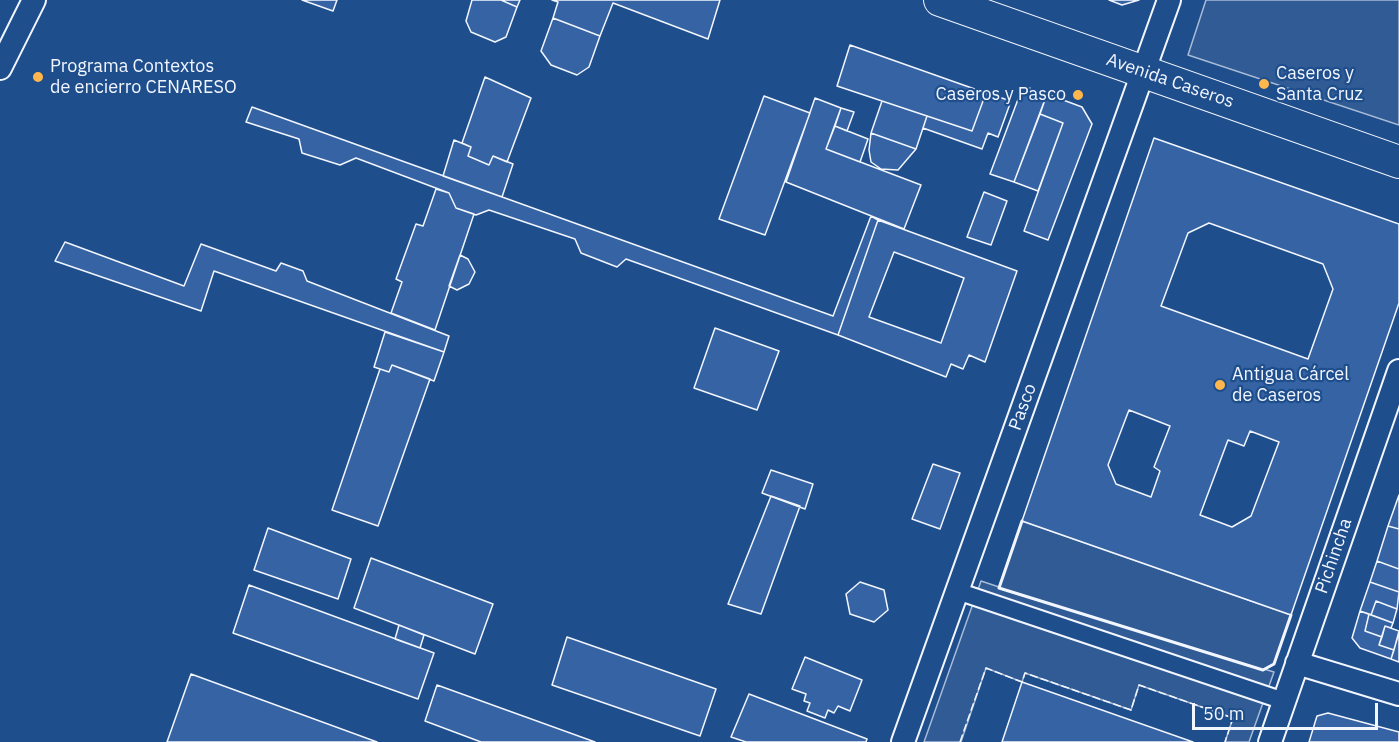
<!DOCTYPE html>
<meta charset="utf-8">
<style>
body{margin:0}
#map{position:relative;width:1399px;height:742px;overflow:hidden;background:#1f4e8c;font-family:"IBM Plex Sans",sans-serif}
canvas{display:block}
.scale{position:absolute;left:1192px;top:703px;width:186px;height:27px;box-sizing:border-box;border:3px solid #f2f6ff;border-top:0;padding-left:8px;font-size:18px;line-height:21px;white-space:nowrap;color:#f2f6ff;-webkit-text-stroke:4px #1f4e8c;paint-order:stroke}
</style>
<div id="map">
<canvas width="1399" height="742"></canvas>
<div class="scale">50 m</div>
</div>
<script>
const context = document.querySelector('canvas').getContext('2d');
context.lineJoin = 'round';
function fillPath(path, color) { context.fillStyle = color; context.fill(path, 'evenodd'); }
const shape = rows => new Path2D(rows.map(r => 'M' + r).join(''));
function strokePath(path, color, width, dash) { context.strokeStyle = color; context.lineWidth = width; context.lineCap = dash ? 'butt' : 'round'; context.setLineDash(dash || []); context.stroke(path); }
function label(font, color, halo, rows, align = 'center') {
  context.font = font + ' "IBM Plex Sans",sans-serif'; context.lineWidth = 4.5; context.setLineDash([]); context.textBaseline = 'middle'; context.strokeStyle = halo; context.fillStyle = color; for (const [text, x, y, turn = 0] of rows) {
    context.save(); context.translate(x, y); context.rotate((+turn || 0) * Math.PI / 180); context.textAlign = isNaN(turn) ? turn : align; if (halo) context.strokeText(text, 0, 0); context.fillText(text, 0, 0); context.restore();
  }
}
const built = shape([
 [1206,0,1399,0,1399,125,1188,55,1206,0],
 [1022,521,1291,615,1274,664,1264,669,1274,672,1249,742,1225,742,1233,718,1139,685,1131,710,1025,673,1022,682,986,668,961,742,924,742,981,581,999,587,1022,521]
]);
const building = shape([
 [302,0,337,0,333,11,302,0],
 [472,0,501,0,517,7,506,37,495,42,471,32,466,21,472,0],
 [501,0,520,0,517,7,501,0],
 [552,0,720,0,708,39,613,3,600,36,553,18,558,2,552,0],
 [1109,0,1139,0,1122,5,1109,0],
 [553,18,600,36,589,67,577,75,551,65,541,51,553,18],
 [850,45,986,93,972,131,837,86,850,45],
 [485,77,531,98,507,162,493,156,489,165,468,156,471,147,462,143,485,77],
 [1023,86,1047,94,1014,182,990,174,1023,86],
 [986,93,1011,101,998,137,988,133,982,149,923,128,927,116,972,131,986,93],
 [1047,94,1082,107,1092,124,1048,240,1024,231,1063,123,1040,114,1047,94],
 [764,96,810,113,765,235,719,219,764,96],
 [815,98,841,108,826,149,921,185,904,229,786,182,815,98],
 [882,101,927,116,916,149,871,133,882,101],
 [252,107,833,316,871,216,878,220,838,335,626,259,617,267,581,253,575,239,489,210,476,215,456,208,449,193,356,158,340,165,302,153,299,139,246,122,252,107],
 [841,108,854,112,847,131,835,126,841,108],
 [1040,114,1063,123,1038,191,1014,182,1040,114],
 [835,126,868,139,860,162,826,149,835,126],
 [871,133,916,149,898,170,881,169,871,162,869,150,871,133],
 [1154,138,1399,224,1399,303,1291,615,1022,521,1154,138],
 [1209,223,1323,264,1333,289,1308,359,1161,306,1188,233,1209,223],
 [1129,410,1170,426,1154,467,1160,471,1151,497,1116,484,1108,465,1129,410],
 [1250,431,1279,442,1251,516,1232,527,1200,515,1228,440,1244,446,1250,431],
 [454,140,471,147,468,156,489,165,493,156,513,164,502,197,443,176,454,140],
 [436,189,449,193,456,208,474,214,435,330,391,313,402,282,396,279,416,224,423,226,436,189],
 [984,192,1007,201,991,245,967,237,984,192],
 [878,220,1017,271,985,362,969,355,963,369,951,364,946,377,838,335,878,220],
 [65,242,184,286,201,244,276,271,281,263,303,271,307,281,449,336,444,352,214,271,201,311,55,261,65,242],
 [894,252,964,278,941,343,869,317,894,252],
 [460,255,468,259,475,272,469,284,457,290,449,286,460,255],
 [715,328,779,351,757,410,694,388,715,328],
 [385,332,444,352,434,381,392,365,389,372,374,367,385,332],
 [392,365,430,379,378,526,332,510,380,369,389,372,392,365],
 [933,464,960,473,940,529,912,519,933,464],
 [771,470,813,484,805,509,762,493,771,470],
 [1399,495,1399,529,1388,526,1399,495],
 [771,496,800,506,761,614,728,604,771,496],
 [1388,526,1399,529,1399,569,1377,561,1388,526],
 [268,528,351,559,338,599,254,570,268,528],
 [371,558,493,604,475,654,354,608,371,558],
 [1377,561,1399,569,1399,592,1370,582,1377,561],
 [860,582,884,590,888,610,874,622,850,614,846,594,860,582],
 [1370,582,1399,592,1397,609,1376,601,1371,615,1360,611,1370,582],
 [249,585,434,653,418,699,233,633,249,585],
 [1376,601,1397,609,1393,623,1371,615,1376,601],
 [1360,611,1369,614,1365,631,1382,637,1379,645,1394,650,1391,659,1360,648,1352,638,1360,611],
 [1369,614,1393,623,1391,628,1385,626,1382,637,1365,631,1369,614],
 [399,625,424,635,420,648,395,639,399,625],
 [1385,626,1399,631,1394,650,1379,645,1385,626],
 [1399,633,1399,662,1391,659,1399,633],
 [567,637,716,689,700,736,552,685,567,637],
 [805,657,862,680,850,711,838,706,834,713,828,710,825,718,807,711,810,703,804,701,806,694,792,689,805,657],
 [191,674,377,742,167,742,191,674],
 [1022,682,1193,742,1002,742,1022,682],
 [437,685,595,742,481,742,425,721,437,685],
 [749,694,867,739,866,742,746,742,731,737,749,694],
 [1328,713,1399,732,1399,742,1309,742,1317,716,1328,713]
]);
const pedestrian = shape([
 [957,591,1284,701]
]);
const minor = shape([
 [0,68,34,0],
 [1297,663,1399,694],
 [903,742,1169,0],
 [1270,742,1399,371]
]);
const secondary = shape([
 [940,0,1399,162]
]);
const fence = shape([
 [960,742,986,668,1022,682,1025,673,1131,710,1139,685,1233,718,1225,742]
]);
const wall = shape([
 [1022,521,999,588,1263,670,1274,664,1291,615]
]);
const markers = [
 [38,77,6,"#ffb74d"],
 [1264,84,6,"#ffb74d"],
 [1078,95,6,"#ffb74d"],
 [1220,385,6,"#ffb74d"]
];
const poiNames = [
 ["Programa Contextos",50,67],
 ["de encierro CENARESO",50,88],
 ["Caseros y",1276,74],
 ["Santa Cruz",1276,95],
 ["Caseros y Pasco",1066,95,"right"],
 ["Antigua Cárcel",1232,375],
 ["de Caseros",1232,396]
];
const streetNames = [
 ["Avenida Caseros",1170,81,19],
 ["Pasco",1023,407,-70],
 ["Pichincha",1334,556,-71]
];
fillPath(built, '#305b95');
strokePath(built, '#a8bbd7', 1.5);
fillPath(building, '#3563a3');
strokePath(building, '#f2f6ff', 1.5);
strokePath(pedestrian, '#f2f6ff', 20);
strokePath(minor, '#f2f6ff', 26);
strokePath(secondary, '#f2f6ff', 34);
strokePath(pedestrian, '#1f4e8c', 16);
strokePath(minor, '#1f4e8c', 22);
strokePath(secondary, '#1f4e8c', 32);
strokePath(fence, '#f2f6ff', 1.5, [8, 3]);
strokePath(wall, '#f2f6ff', 3);
for (const [x, y, r, color] of markers) { const dot = new Path2D(); dot.arc(x, y, r, 0, 2 * Math.PI); context.fillStyle = color; context.fill(dot); strokePath(dot, '#1f4e8c', 2); }
label('18px', '#f2f6ff', '#1f4e8c', poiNames, 'left');
label('18px', '#f2f6ff', '#1f4e8c', streetNames);
</script>
